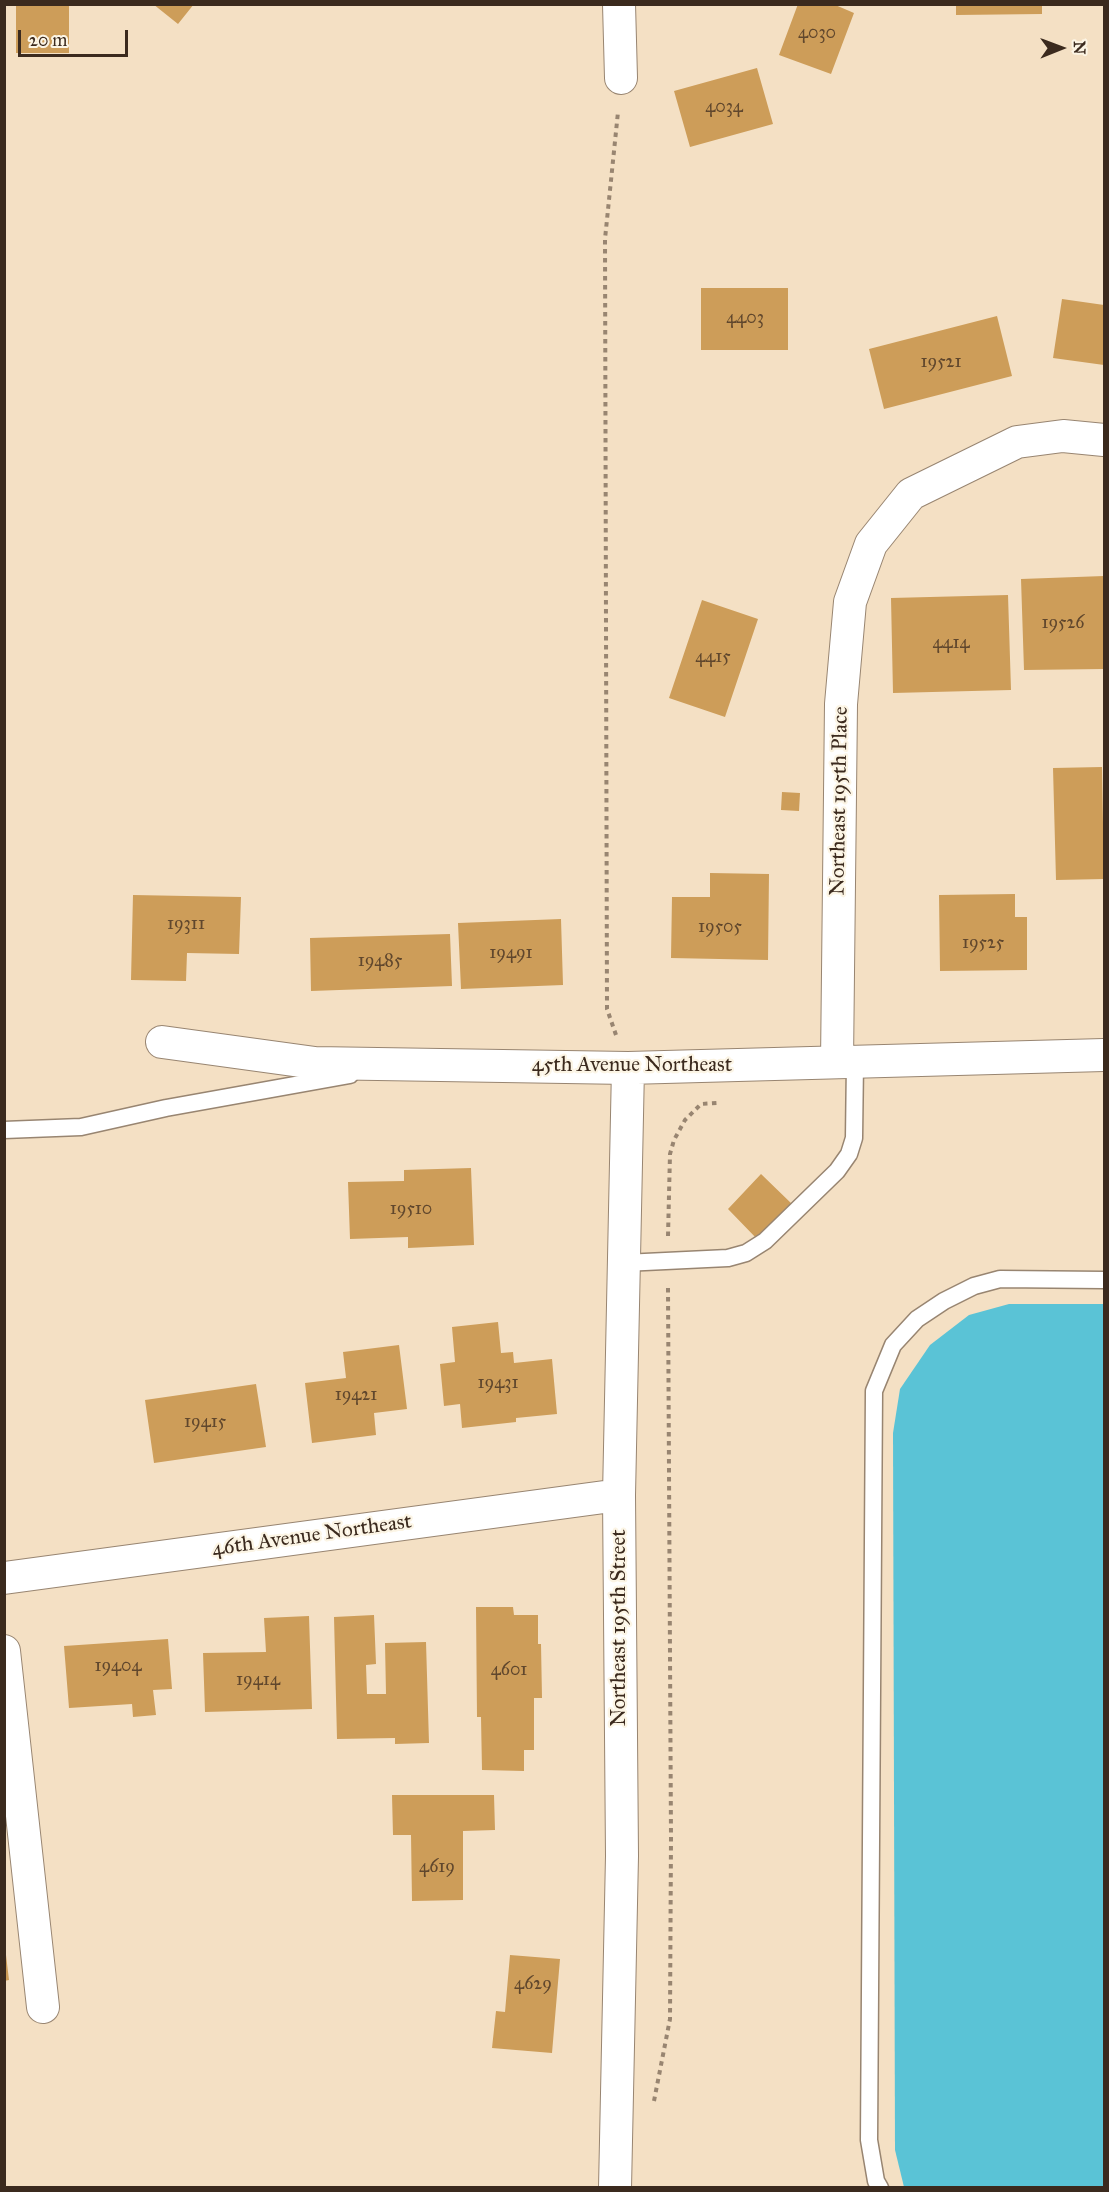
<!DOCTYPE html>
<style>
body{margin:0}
#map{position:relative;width:1109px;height:2192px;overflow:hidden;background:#f4e0c4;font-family:"IM FELL Great Primer",serif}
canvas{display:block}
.frame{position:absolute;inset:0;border:6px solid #3b2a1e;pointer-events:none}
.north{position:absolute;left:1031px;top:18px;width:60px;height:60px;-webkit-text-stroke:4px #fcf5e5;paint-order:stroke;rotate:89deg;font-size:16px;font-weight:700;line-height:24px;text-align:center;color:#3b2a1e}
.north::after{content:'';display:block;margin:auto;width:21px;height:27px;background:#3b2a1e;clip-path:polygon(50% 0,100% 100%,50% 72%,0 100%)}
.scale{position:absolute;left:18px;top:30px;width:110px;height:27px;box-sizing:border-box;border:3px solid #3b2a1e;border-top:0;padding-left:8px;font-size:18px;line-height:21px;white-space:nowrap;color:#3b2a1e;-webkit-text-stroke:4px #fcf5e5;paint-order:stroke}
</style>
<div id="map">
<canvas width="1109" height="2192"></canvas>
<div class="frame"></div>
<div class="north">N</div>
<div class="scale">20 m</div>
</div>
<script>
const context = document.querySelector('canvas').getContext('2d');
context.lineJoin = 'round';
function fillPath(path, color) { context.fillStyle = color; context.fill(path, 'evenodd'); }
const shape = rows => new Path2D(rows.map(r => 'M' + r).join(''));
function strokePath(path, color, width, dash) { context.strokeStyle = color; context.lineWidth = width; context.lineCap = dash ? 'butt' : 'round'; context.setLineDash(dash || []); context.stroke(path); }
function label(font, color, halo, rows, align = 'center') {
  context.font = font + ' "IM FELL Great Primer",serif'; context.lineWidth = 4.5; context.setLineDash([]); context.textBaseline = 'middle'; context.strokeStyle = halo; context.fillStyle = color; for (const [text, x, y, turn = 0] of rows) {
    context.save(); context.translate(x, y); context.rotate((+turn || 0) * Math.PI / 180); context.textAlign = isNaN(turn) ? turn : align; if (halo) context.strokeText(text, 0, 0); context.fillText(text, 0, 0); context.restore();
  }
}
const water = shape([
 [1009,1304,1104,1304,1104,2187,904,2187,895,2150,893,1433,900,1389,930,1345,969,1315]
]);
const building = shape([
 [16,4,69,4,69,53,16,53],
 [153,4,194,4,178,24],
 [798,4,833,4,854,13,831,74,779,55],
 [956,4,1042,4,1042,14,956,15],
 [757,68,773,124,690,147,674,91],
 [701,288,788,288,788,350,701,350],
 [1062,299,1104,305,1104,365,1053,358],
 [997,316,1012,376,884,409,869,349],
 [1104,576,1104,669,1024,670,1021,579],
 [1008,595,1011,690,893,693,891,598],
 [702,600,758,619,725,717,669,698],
 [1102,767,1104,879,1056,880,1053,768],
 [782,792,800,793,799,811,781,810],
 [710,873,769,874,768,960,671,958,672,897,710,897],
 [1015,894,1015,917,1027,917,1027,970,940,971,939,895],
 [133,895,241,897,239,954,187,953,186,981,131,980],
 [561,919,563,985,461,989,458,923],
 [450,934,452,986,311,991,310,938],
 [471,1168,474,1245,408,1248,408,1237,350,1239,348,1182,404,1181,404,1170],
 [761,1174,792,1204,758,1240,728,1209],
 [498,1322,501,1353,513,1352,514,1363,552,1359,557,1414,516,1418,516,1422,462,1428,460,1404,444,1406,440,1364,455,1362,452,1327],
 [399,1345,407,1409,374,1413,376,1435,312,1443,305,1383,346,1378,343,1352],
 [256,1384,266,1447,154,1463,145,1400],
 [476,1607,513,1607,514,1615,538,1615,538,1644,541,1644,542,1698,534,1698,534,1750,524,1750,524,1771,482,1770,481,1717,477,1717],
 [374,1615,376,1664,366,1665,367,1694,386,1694,385,1643,426,1642,429,1743,395,1744,395,1738,337,1739,334,1617],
 [309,1616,312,1709,205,1712,203,1653,266,1652,264,1618],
 [168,1639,172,1689,153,1690,156,1715,133,1717,132,1704,69,1708,64,1646],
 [392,1795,494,1795,495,1830,463,1831,463,1900,412,1901,411,1835,393,1835],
 [6,1955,9,1980,4,1981,4,1956],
 [510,1955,560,1959,552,2053,492,2048,496,2011,505,2012]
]);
const path = shape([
 [616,1035,607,1009,605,239,618,112],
 [668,1236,670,1154,674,1140,685,1120,701,1104,717,1103],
 [654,2101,670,2019,671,1838,668,1288]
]);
const service = shape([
 [4,1130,81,1127,166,1108,350,1075],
 [624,1263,728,1258,746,1253,765,1241,837,1171,849,1154,854,1138,855,1062],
 [880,2188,876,2181,869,2140,874,1391,893,1345,917,1319,944,1301,974,1286,1000,1279,1104,1280]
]);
const minor = shape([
 [619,4,621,78],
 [162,1042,315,1063,628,1068,1104,1055],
 [837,1062,841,704,850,602,871,544,911,494,1017,442,1063,436,1104,440],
 [4,1578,619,1495],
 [4,1651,43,2007],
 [615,2188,622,1856,619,1495,628,1068]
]);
const numberNames = [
 ["4030",817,34],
 ["4034",724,108],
 ["4403",745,319],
 ["19521",941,363],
 ["19526",1063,624],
 ["4414",951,644],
 ["4415",713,658],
 ["19311",186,925],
 ["19505",720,928],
 ["19525",983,944],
 ["19491",511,954],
 ["19485",380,962],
 ["19510",411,1210],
 ["19431",498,1384],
 ["19421",356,1396],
 ["19415",205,1423],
 ["19404",118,1667],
 ["4601",509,1671],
 ["19414",258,1681],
 ["4619",437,1868],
 ["4629",533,1985]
];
const streetNames = [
 ["Northeast 195th Place",840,801,-89],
 ["45th Avenue Northeast",632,1066],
 ["46th Avenue Northeast",312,1536,-8],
 ["Northeast 195th Street",620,1628,-90]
];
fillPath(water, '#5ac3d6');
fillPath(building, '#cd9d59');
strokePath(service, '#988571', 19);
strokePath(minor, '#988571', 34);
strokePath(path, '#988571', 4, [4.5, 4.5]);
strokePath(service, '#fff', 16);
strokePath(minor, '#fff', 32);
label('18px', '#60472d', null, numberNames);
label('21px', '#3b2a1e', '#fcf5e5', streetNames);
</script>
